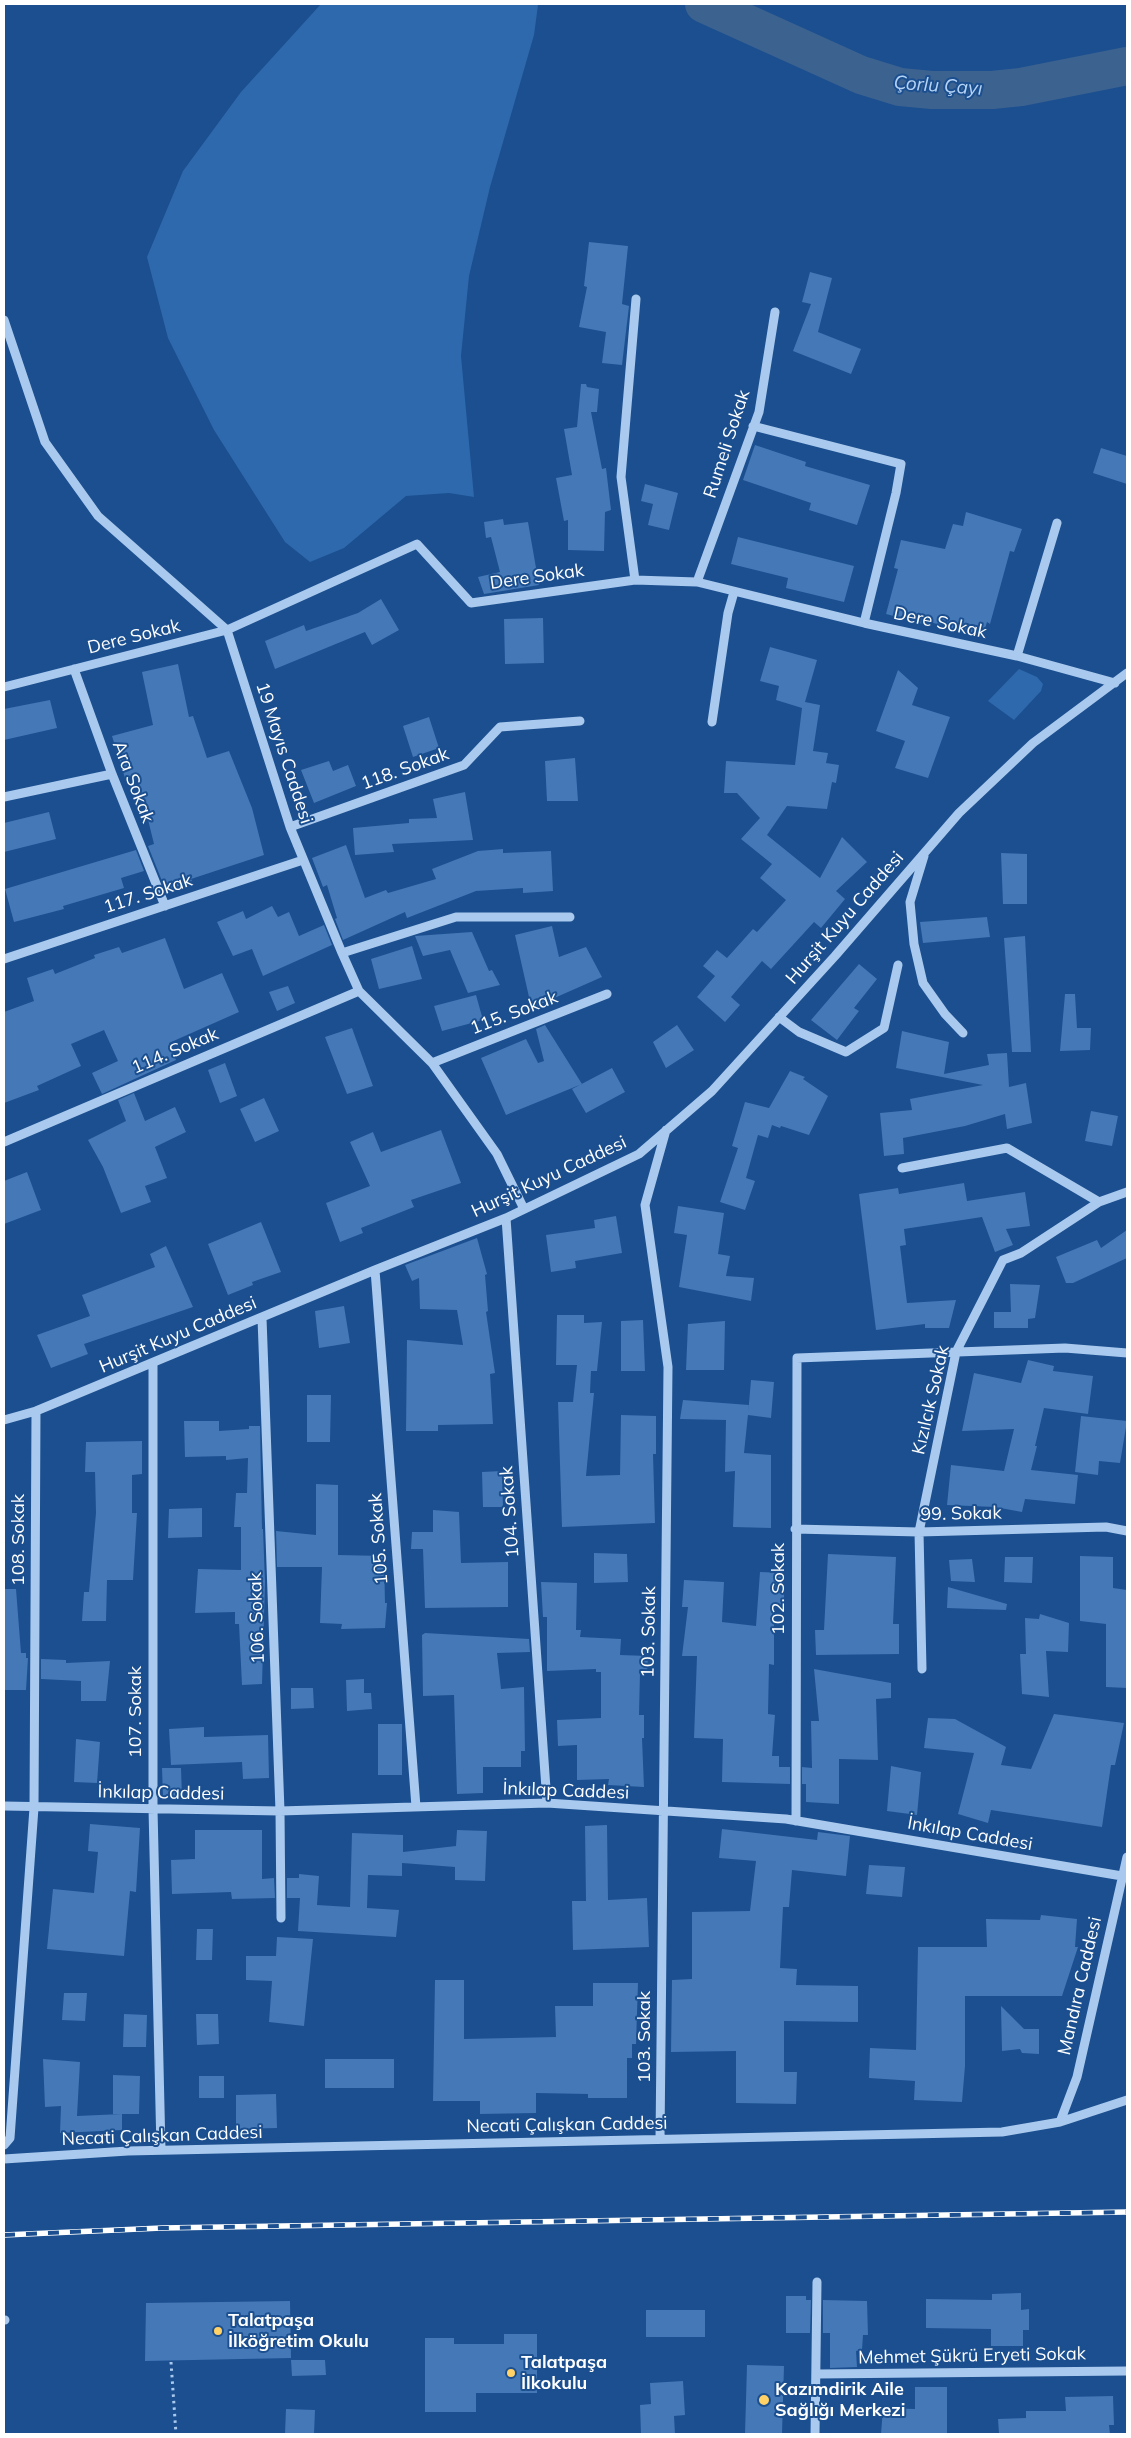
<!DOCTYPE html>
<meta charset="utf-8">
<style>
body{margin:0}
#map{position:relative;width:1131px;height:2438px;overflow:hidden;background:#1b4f8f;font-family:Mulish,sans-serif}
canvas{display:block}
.frame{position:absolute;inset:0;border:5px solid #fff;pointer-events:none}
</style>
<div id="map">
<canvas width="1131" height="2438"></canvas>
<div class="frame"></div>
</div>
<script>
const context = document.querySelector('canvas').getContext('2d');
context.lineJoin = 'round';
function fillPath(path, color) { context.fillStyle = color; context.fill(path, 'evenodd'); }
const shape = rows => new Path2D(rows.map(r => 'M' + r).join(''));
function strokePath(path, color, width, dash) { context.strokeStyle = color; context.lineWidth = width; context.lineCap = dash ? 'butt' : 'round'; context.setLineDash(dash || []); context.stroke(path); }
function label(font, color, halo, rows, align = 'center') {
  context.font = font + ' Mulish,sans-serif'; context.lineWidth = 4; context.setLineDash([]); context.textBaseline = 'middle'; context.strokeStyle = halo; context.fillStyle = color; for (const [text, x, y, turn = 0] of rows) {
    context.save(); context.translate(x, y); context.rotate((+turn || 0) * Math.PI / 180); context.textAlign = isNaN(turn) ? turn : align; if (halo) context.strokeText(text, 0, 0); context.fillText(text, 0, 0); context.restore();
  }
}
const green = shape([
 [321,4,538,5,534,35,490,187,469,276,461,356,474,497,449,493,406,496,344,548,310,562,285,542,214,430,168,338,147,257,183,171,241,92],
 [1019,669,1037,677,1043,684,1041,691,1014,720,988,701]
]);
const river = shape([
 [704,4,861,75,900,87,932,90,992,90,1021,87,1127,66]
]);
const building = shape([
 [589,242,628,246,622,304,629,306,622,365,602,363,606,332,579,327,587,287,584,286],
 [810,272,832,278,818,332,861,349,851,374,793,351,811,304,802,302],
 [581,384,586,384,587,387,599,389,597,412,591,412,602,469,606,468,611,510,605,512,604,551,568,550,568,520,564,521,556,478,572,475,564,429,577,427],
 [755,445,806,462,805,466,870,485,857,525,809,510,811,503,743,480],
 [1101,448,1127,456,1127,484,1093,473],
 [645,484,678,493,669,530,648,525,653,504,641,501],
 [966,512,1022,529,1014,552,1010,551,990,624,987,622,982,638,924,620,923,624,886,614,898,569,894,568,901,540,945,549,953,524,963,526],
 [503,519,504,525,528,522,539,585,484,594,478,577,500,572,491,537,486,538,484,522],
 [738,537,854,566,844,602,786,588,788,578,731,564],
 [381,599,399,630,372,645,365,632,275,669,265,641,304,625,306,631,358,613],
 [543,618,544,663,505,664,504,619],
 [770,647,817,660,805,702,820,705,813,751,828,753,826,763,839,765,836,783,832,782,827,809,787,806,767,835,820,878,842,837,867,862,836,891,845,899,821,928,814,922,771,969,762,961,731,997,740,1005,725,1022,697,997,715,976,703,966,717,950,727,958,753,929,757,932,786,900,760,878,772,864,741,839,760,818,737,793,724,793,726,761,795,765,802,708,776,700,779,686,760,681],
 [178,664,189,717,193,716,207,758,229,751,252,808,264,855,191,879,192,881,166,891,148,846,154,844,137,775,125,778,112,736,153,725,142,672],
 [898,670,918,688,912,705,950,717,928,778,895,768,905,741,876,731],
 [50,700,57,728,4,740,4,709],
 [429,717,439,748,413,757,403,726],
 [575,758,578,801,547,801,545,761],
 [329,761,333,771,348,765,356,786,314,803,301,770],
 [465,792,473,840,392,844,394,852,355,855,353,828,409,823,409,819,437,818,433,799],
 [49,812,56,839,4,852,4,823],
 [346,845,365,898,386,890,388,893,436,879,432,869,478,851,503,849,503,853,551,851,553,891,523,893,523,888,476,891,407,918,405,912,343,940,335,919,337,918,327,885,323,887,312,858],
 [136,850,144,871,121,878,124,888,63,906,64,909,14,922,5,889],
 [1001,853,1027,854,1027,904,1003,904],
 [272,906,278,917,289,912,299,936,324,925,332,945,263,976,252,949,233,956,217,922,243,911,246,919],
 [987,917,990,937,923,943,920,922],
 [552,926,559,957,586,947,602,977,534,1007,529,997,515,935],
 [472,932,489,971,492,970,500,985,468,993,450,950,423,956,415,936],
 [1025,936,1031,1052,1012,1052,1004,938],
 [165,938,184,989,222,973,239,1012,169,1043,176,1060,102,1094,92,1073,118,1061,104,1030,71,1044,81,1066,37,1086,39,1090,4,1103,4,1012,34,1001,27,978,53,969,55,974,95,958,94,955,119,947,122,953],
 [412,946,422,979,379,989,371,959],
 [859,964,877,979,854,1008,859,1011,837,1040,811,1020],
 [288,986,295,1003,277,1011,269,992],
 [1065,994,1075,994,1077,1028,1091,1028,1090,1050,1060,1051],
 [476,995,483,1020,442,1031,434,1006],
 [545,1025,582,1084,506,1115,481,1058,526,1039,538,1063,544,1061,536,1029],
 [677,1025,694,1050,666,1068,653,1042],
 [352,1028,373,1086,347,1094,325,1037],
 [902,1031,949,1042,944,1074,989,1065,987,1054,1007,1053,1009,1087,1026,1083,1032,1123,1007,1129,1005,1114,965,1126,903,1138,904,1154,884,1156,880,1113,912,1110,910,1099,983,1085,896,1068],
 [225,1063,237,1096,220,1103,208,1070],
 [612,1068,625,1092,586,1113,572,1089],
 [790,1071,805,1077,803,1079,828,1096,809,1135,781,1126,780,1128,772,1125,768,1138,758,1135,746,1178,755,1181,745,1210,720,1202,738,1148,732,1146,745,1102,769,1108],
 [134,1093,145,1121,175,1107,186,1132,155,1147,167,1178,145,1186,151,1202,121,1213,103,1167,88,1140,126,1121,118,1100],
 [264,1098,279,1131,255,1142,240,1109],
 [1091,1111,1118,1116,1112,1146,1085,1141],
 [441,1130,461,1183,411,1200,414,1207,361,1228,363,1233,340,1242,326,1203,370,1186,350,1142,373,1132,381,1152],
 [27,1172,41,1210,4,1224,4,1181],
 [964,1183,967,1201,1025,1192,1030,1226,1006,1229,1013,1245,995,1252,982,1217,904,1229,906,1245,900,1246,907,1303,956,1300,949,1328,925,1328,925,1324,876,1330,859,1194,898,1188,899,1194],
 [678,1206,724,1213,718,1254,730,1256,726,1276,754,1278,751,1301,679,1287,687,1235,674,1233],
 [616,1216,622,1253,575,1261,576,1268,551,1272,546,1235,595,1228,594,1220],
 [261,1222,281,1272,252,1282,253,1285,228,1295,208,1244],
 [1127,1230,1127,1258,1073,1283,1066,1283,1056,1257,1097,1240,1101,1248],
 [477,1238,487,1274,485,1275,488,1311,486,1312,495,1373,490,1374,493,1424,438,1425,438,1431,406,1431,407,1340,463,1345,457,1310,420,1309,419,1278,412,1281,405,1265],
 [166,1246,193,1307,84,1344,88,1354,51,1368,37,1335,90,1316,82,1295,155,1267,150,1254],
 [1010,1284,1040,1285,1035,1318,1028,1319,1028,1328,994,1328,994,1312,1011,1312],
 [344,1306,350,1343,319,1348,315,1311],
 [557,1315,584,1315,584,1323,602,1322,597,1371,591,1371,590,1393,594,1393,586,1476,620,1475,621,1415,656,1416,656,1454,653,1454,655,1523,562,1527,558,1402,573,1402,577,1365,556,1365],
 [643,1320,645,1371,621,1371,621,1321],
 [725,1321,724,1370,686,1370,688,1324],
 [1028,1360,1054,1366,1053,1371,1093,1376,1088,1414,1044,1408,1035,1446,1037,1446,1031,1470,1078,1475,1075,1504,1025,1499,1022,1512,995,1507,947,1505,951,1465,1004,1471,1014,1429,962,1431,974,1373,1021,1383],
 [751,1380,774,1382,771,1418,748,1415],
 [307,1395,331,1395,330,1442,307,1442],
 [683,1400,749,1405,744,1453,771,1455,771,1528,733,1527,735,1471,725,1472,726,1420,680,1419],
 [1081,1416,1127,1421,1120,1463,1099,1461,1098,1475,1075,1472],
 [184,1421,219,1421,219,1431,249,1429,249,1426,260,1426,262,1529,263,1529,265,1582,262,1684,242,1685,239,1624,235,1624,235,1612,195,1613,198,1569,241,1570,241,1527,234,1527,236,1493,247,1493,248,1458,226,1460,226,1456,185,1457],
 [142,1441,142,1474,132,1475,132,1513,137,1513,133,1580,107,1580,106,1621,82,1621,84,1592,89,1592,96,1513,95,1472,85,1472,86,1442],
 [502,1471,503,1507,483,1507,482,1472],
 [316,1484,338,1485,338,1555,384,1556,385,1603,387,1603,385,1628,341,1629,342,1624,320,1623,322,1567,277,1567,276,1531,316,1535],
 [202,1508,202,1537,168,1538,169,1509],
 [433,1510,459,1512,461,1563,508,1562,508,1607,425,1608,423,1549,411,1549,412,1532,433,1532],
 [594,1553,627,1554,628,1582,594,1583],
 [828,1554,896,1557,893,1624,899,1624,899,1654,816,1655,815,1630,824,1630],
 [1080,1556,1113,1557,1113,1588,1127,1590,1127,1688,1106,1687,1106,1624,1080,1621],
 [1005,1557,1033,1557,1032,1583,1004,1582],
 [972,1559,975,1582,951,1581,949,1560],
 [760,1572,784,1573,784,1606,774,1606,774,1665,769,1664,768,1714,775,1715,772,1756,779,1756,779,1767,790,1767,790,1784,722,1782,723,1739,694,1738,697,1656,682,1656,688,1607,682,1607,684,1580,724,1582,722,1622,756,1626],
 [541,1582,577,1583,576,1630,581,1630,580,1637,621,1639,620,1655,648,1656,647,1674,640,1673,639,1715,644,1715,644,1738,642,1738,644,1787,608,1785,609,1779,577,1780,577,1745,558,1746,557,1720,601,1718,601,1672,596,1672,596,1669,547,1671,547,1617,543,1617],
 [948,1587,1007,1604,1006,1610,947,1608],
 [4,1589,16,1589,21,1653,26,1653,26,1658,28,1658,26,1690,4,1690],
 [1040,1614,1069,1623,1068,1652,1046,1651,1049,1697,1022,1694,1020,1654,1026,1654,1025,1618,1039,1619],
 [425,1633,529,1639,530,1652,497,1653,501,1689,524,1687,525,1751,521,1751,521,1767,483,1767,483,1793,457,1794,454,1695,423,1696,422,1635],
 [41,1659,66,1660,66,1663,110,1661,106,1701,81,1701,81,1681,41,1679],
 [814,1669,891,1683,891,1698,876,1699,878,1760,839,1759,839,1804,806,1802,806,1784,802,1784,802,1767,812,1768,811,1721,819,1721],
 [364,1679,364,1693,371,1693,372,1709,347,1711,346,1680],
 [291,1688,313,1688,314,1708,291,1709],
 [1054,1714,1124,1723,1115,1765,1111,1765,1102,1827,991,1810,988,1823,958,1814,974,1753,924,1748,928,1718,955,1719,1006,1747,1001,1765,1031,1769],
 [378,1724,402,1724,402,1775,378,1775],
 [204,1727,204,1737,268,1735,269,1778,243,1779,242,1762,171,1765,169,1729],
 [76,1739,100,1742,97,1783,74,1782],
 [891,1766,921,1772,917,1815,887,1811],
 [162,1768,181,1768,182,1797,163,1797],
 [90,1824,140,1828,136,1892,130,1891,124,1956,47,1949,53,1889,94,1893,98,1852,88,1851],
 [607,1825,608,1900,647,1898,649,1947,573,1950,572,1901,586,1901,585,1826],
 [722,1829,817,1840,818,1832,850,1836,846,1876,792,1870,789,1907,783,1907,780,1968,797,1969,796,1985,858,1986,858,2022,784,2021,784,2072,797,2072,796,2104,736,2103,736,2051,671,2052,672,1980,692,1979,692,1912,750,1911,756,1861,719,1858],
 [195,1830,262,1830,262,1879,274,1878,275,1898,232,1899,231,1892,172,1894,171,1860,195,1859],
 [457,1830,487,1831,485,1881,455,1880,455,1867,402,1863,402,1876,368,1875,367,1908,399,1910,396,1937,298,1931,300,1898,287,1898,287,1878,299,1878,299,1874,319,1876,317,1905,350,1907,352,1833,403,1835,403,1852,456,1846],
 [869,1865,905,1867,902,1897,866,1894],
 [1041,1915,1077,1919,1075,1947,1078,1947,1062,1996,965,1996,965,2066,962,2102,914,2100,915,2081,869,2078,870,2048,916,2050,918,1947,987,1947,986,1919,1040,1920],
 [197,1929,213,1929,212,1960,196,1960],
 [277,1937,313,1939,304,2026,269,2022,272,1981,246,1980,246,1956,276,1956],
 [435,1980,464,1980,464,2039,556,2037,555,2006,593,2006,593,1983,638,1983,636,2044,632,2044,632,2058,627,2058,627,2098,588,2098,588,2094,536,2093,536,2113,480,2114,480,2101,433,2101],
 [64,1993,87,1993,85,2021,62,2020],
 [1001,2006,1024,2029,1039,2029,1039,2054,1022,2053,1020,2049,1002,2051],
 [124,2014,147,2015,146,2047,123,2047],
 [196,2014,218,2014,219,2044,197,2045],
 [43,2059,80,2062,77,2116,122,2114,122,2130,60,2133,61,2106,45,2107],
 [325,2059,394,2059,394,2088,325,2088],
 [113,2075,140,2076,139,2114,113,2114],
 [199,2076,224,2076,224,2098,199,2098],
 [276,2094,277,2128,236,2129,236,2095],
 [1021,2293,1021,2310,1029,2309,1029,2330,1023,2330,1023,2346,991,2346,991,2329,926,2328,926,2299,992,2300,992,2294],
 [786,2296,806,2296,806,2300,811,2300,810,2333,786,2333],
 [823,2300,867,2301,868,2335,863,2335,862,2350,856,2351,857,2367,830,2368,830,2333,823,2333],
 [290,2301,291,2358,145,2361,146,2303],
 [646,2310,705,2310,705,2337,646,2337],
 [504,2334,537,2334,537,2393,476,2393,476,2412,425,2412,425,2338,454,2338,454,2344,504,2344],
 [291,2360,325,2360,326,2375,292,2376],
 [747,2365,784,2366,782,2434,745,2434],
 [683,2381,685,2415,674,2416,675,2434,641,2434,640,2405,651,2404,650,2383],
 [915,2387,947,2387,947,2434,881,2434,883,2408,915,2409],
 [1113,2396,1114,2425,1109,2425,1110,2434,999,2434,998,2419,1026,2418,1026,2411,1066,2411,1065,2397],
 [286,2409,315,2410,314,2434,285,2434]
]);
const path = shape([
 [171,2362,176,2434]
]);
const minor = shape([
 [4,320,45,442,98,516,227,630,290,827,342,953,359,991,432,1063,497,1154,524,1209],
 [753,426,901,464,896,493,864,623],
 [635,580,621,477,636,299],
 [697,582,759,412,775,312],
 [1017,656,1057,523],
 [74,669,112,774,165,906],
 [4,687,227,630,417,544,471,603,635,580,697,582,864,623,1017,656,1115,683],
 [712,722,728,613,734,592],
 [4,797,112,774],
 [290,827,464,765,500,727,580,721],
 [924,856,910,902,914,944,923,983,945,1014,963,1033],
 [342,953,456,917,570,917],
 [4,959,303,860],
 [779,1017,799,1032,846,1052,884,1028,898,965],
 [432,1063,607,994],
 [4,1142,359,991],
 [902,1168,1007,1148,1099,1202],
 [506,1218,547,1803],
 [375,1270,416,1807],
 [262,1318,280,1811,281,1918],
 [153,1363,153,1809,161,2150],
 [4,1420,36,1411,375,1270,506,1218,639,1154,712,1091,835,956,959,813,1033,743,1127,673],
 [795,1529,919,1532,1106,1527,1127,1531],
 [922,1669,919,1532,956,1352,1003,1260,1021,1253,1099,1202,1127,1192],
 [4,1806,280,1811,547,1803,786,1819,1122,1876],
 [796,1821,797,1358,1065,1348,1127,1353],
 [1060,2122,1077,2077,1127,1857],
 [660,2139,668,1367,645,1205,666,1130],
 [4,2145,10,2138,34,1808,36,1411],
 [4,2159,128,2151,1002,2132,1060,2122,1127,2100],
 [4,2320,5,2320],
 [817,2374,1127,2371],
 [815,2434,817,2282]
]);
const rail = shape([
 [4,2235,162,2228,1127,2212]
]);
const markers = [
 [218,2331,5,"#ffd166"],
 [511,2373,5,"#ffd166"],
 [764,2400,6,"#ffd166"]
];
const streetNames = [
 ["Rumeli Sokak",727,444,-72],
 ["Dere Sokak",537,577,-8],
 ["Dere Sokak",940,623,12],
 ["Dere Sokak",134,637,-14],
 ["19 Mayıs Caddesi",284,753,72],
 ["118. Sokak",405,769,-20],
 ["Ara Sokak",133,782,69],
 ["117. Sokak",148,894,-18],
 ["Hurşit Kuyu Caddesi",845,918,-49],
 ["115. Sokak",514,1013,-21],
 ["114. Sokak",175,1051,-23],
 ["Hurşit Kuyu Caddesi",549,1177,-25],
 ["Hurşit Kuyu Caddesi",178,1335,-23],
 ["Kızılcık Sokak",931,1400,-77],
 ["104. Sokak",510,1512,-94],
 ["99. Sokak",961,1514,-1],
 ["105. Sokak",379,1539,-94],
 ["108. Sokak",19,1540,-90],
 ["102. Sokak",779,1589,-90],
 ["106. Sokak",257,1618,-92],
 ["103. Sokak",649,1632,-89],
 ["107. Sokak",136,1712,-90],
 ["İnkılap Caddesi",566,1791,2],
 ["İnkılap Caddesi",161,1793,1],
 ["İnkılap Caddesi",970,1834,10],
 ["Mandıra Caddesi",1080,1986,-77],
 ["103. Sokak",645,2037,-90],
 ["Necati Çalışkan Caddesi",567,2125,-1],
 ["Necati Çalışkan Caddesi",162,2136,-2],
 ["Mehmet Şükrü Eryeti Sokak",972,2356,-1]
];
const poiNames = [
 ["Talatpaşa",228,2321],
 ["İlköğretim Okulu",228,2342],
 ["Talatpaşa",521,2363],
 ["İlkokulu",521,2384],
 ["Kazımdirik Aile",775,2390],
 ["Sağlığı Merkezi",775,2411]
];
const waterNames = [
 ["Çorlu Çayı",938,86,4]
];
fillPath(green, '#2e69ad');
strokePath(river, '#3c6290', 38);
fillPath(building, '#4478b7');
strokePath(path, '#a9c9ee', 3, [2.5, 4]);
strokePath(minor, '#a9c9ee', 9);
strokePath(rail, '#fff', 5.5);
strokePath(rail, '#1b4f8f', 4, [11]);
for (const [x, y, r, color] of markers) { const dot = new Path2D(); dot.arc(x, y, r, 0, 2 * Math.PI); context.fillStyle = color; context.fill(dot); strokePath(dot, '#1b4f8f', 2); }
label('18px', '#fff', '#1b4f8f', streetNames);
label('bold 18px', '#fff', '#1b4f8f', poiNames, 'left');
label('italic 19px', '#b5d3f5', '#1b4f8f', waterNames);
</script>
